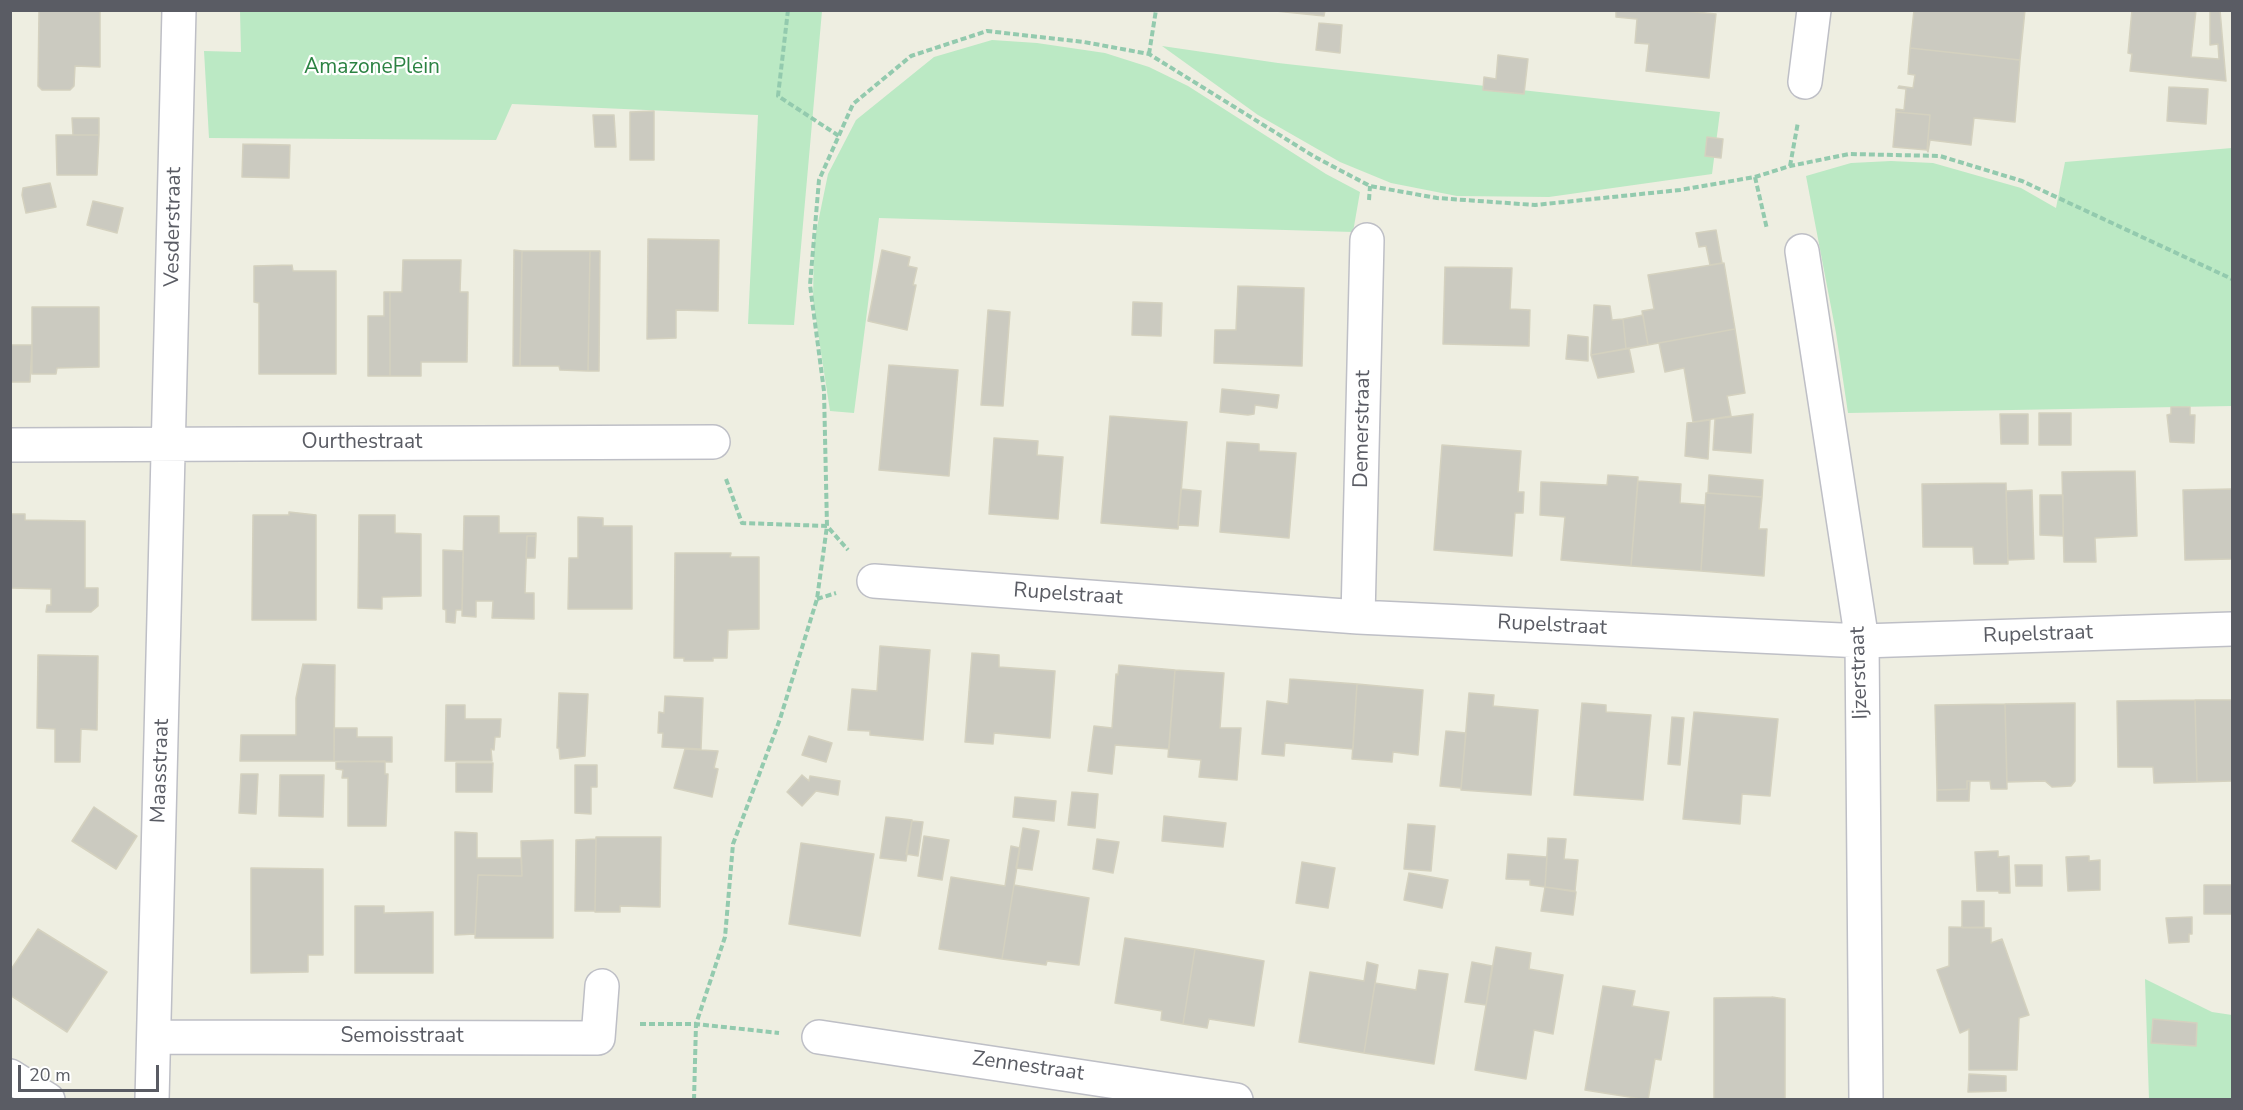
<!DOCTYPE html>
<style>
body{margin:0}
#map{position:relative;width:2243px;height:1110px;overflow:hidden;background:#eeeee1;font-family:"Nunito Sans",sans-serif}
canvas{display:block}
.frame{position:absolute;inset:0;border:12px solid #5a5c64;pointer-events:none}
.scale{position:absolute;left:18px;top:1065px;width:141px;height:27px;box-sizing:border-box;border:3px solid #5a5c64;border-top:0;padding-left:8px;font-size:18px;line-height:21px;white-space:nowrap;color:#5a5c64;-webkit-text-stroke:4px #fff;paint-order:stroke}
</style>
<div id="map">
<canvas width="2243" height="1110"></canvas>
<div class="frame"></div>
<div class="scale">20 m</div>
</div>
<script>
const context = document.querySelector('canvas').getContext('2d');
context.lineJoin = 'round';
function fillPath(path, color) { context.fillStyle = color; context.fill(path, 'evenodd'); }
const shape = rows => new Path2D(rows.map(r => 'M' + r).join(''));
function strokePath(path, color, width, dash) { context.strokeStyle = color; context.lineWidth = width; context.lineCap = dash ? 'butt' : 'round'; context.setLineDash(dash || []); context.stroke(path); }
function label(font, color, halo, rows, align = 'center') {
  context.font = font + ' "Nunito Sans",sans-serif'; context.lineWidth = 4.5; context.setLineDash([]); context.textBaseline = 'middle'; context.strokeStyle = halo; context.fillStyle = color; for (const [text, x, y, turn = 0] of rows) {
    context.save(); context.translate(x, y); context.rotate((+turn || 0) * Math.PI / 180); context.textAlign = isNaN(turn) ? turn : align; if (halo) context.strokeText(text, 0, 0); context.fillText(text, 0, 0); context.restore();
  }
}
const green = shape([
 [240,11,822,11,794,325,748,324,758,115,512,104,496,140,209,138,204,51,241,52],
 [992,40,1037,43,1105,53,1149,67,1188,86,1326,174,1360,192,1353,232,879,218,854,413,830,411,813,300,814,242,828,174,856,120,934,57],
 [1162,46,1278,63,1720,112,1712,174,1549,197,1457,196,1391,183,1340,162,1258,115],
 [2232,148,2232,406,1848,413,1836,333,1806,176,1851,163,1891,161,1933,163,2021,188,2056,208,2065,162],
 [2145,979,2212,1012,2232,1015,2232,1099,2149,1099]
]);
const building = shape([
 [39,10,100,10,100,67,75,66,74,86,70,90,42,90,38,86,39,10],
 [1266,10,1325,10,1324,16,1266,10],
 [1616,10,1674,10,1716,14,1709,78,1646,71,1649,44,1635,43,1637,19,1616,17,1616,10],
 [1914,10,2025,10,2020,60,1910,48,1914,10],
 [2132,10,2196,10,2191,57,2219,59,2218,44,2210,45,2210,10,2220,10,2226,81,2130,71,2132,54,2128,53,2132,10],
 [1319,23,1342,25,1340,53,1316,50,1319,23],
 [1910,48,2020,60,2015,122,1974,118,1971,145,1930,140,1928,152,1927,150,1930,115,1896,112,1896,109,1904,110,1906,89,1898,88,1899,86,1913,88,1915,75,1908,74,1910,48],
 [1498,55,1528,59,1524,94,1483,90,1484,77,1496,79,1498,55],
 [2169,87,2208,89,2206,124,2167,121,2169,87],
 [654,111,654,160,630,160,630,112,654,111],
 [1896,112,1930,115,1927,150,1893,147,1896,112],
 [593,115,614,115,616,147,595,147,593,115],
 [72,118,99,118,99,135,73,135,72,118],
 [56,135,99,135,97,175,57,175,56,135],
 [1707,137,1723,139,1721,158,1705,156,1707,137],
 [243,144,290,145,289,178,242,177,243,144],
 [50,183,56,207,26,213,22,195,23,188,50,183],
 [93,201,123,208,117,233,87,225,93,201],
 [1716,230,1722,263,1710,265,1706,246,1699,247,1696,233,1716,230],
 [648,239,719,240,718,311,676,310,676,338,647,339,648,239],
 [514,250,522,251,520,366,513,366,514,250],
 [882,250,910,257,908,266,917,268,913,285,916,285,907,330,868,321,882,250],
 [522,251,590,251,588,371,560,370,559,366,520,366,522,251],
 [590,251,600,251,599,371,588,371,590,251],
 [403,260,461,260,460,292,468,292,467,362,421,362,421,376,390,376,390,292,402,292,403,260],
 [1724,263,1735,329,1648,345,1642,311,1654,309,1648,275,1724,263],
 [292,265,293,271,336,271,336,374,259,374,259,303,254,302,254,266,292,265],
 [1445,267,1512,268,1510,309,1530,310,1529,346,1443,344,1445,267],
 [1238,286,1304,288,1302,366,1214,363,1215,330,1236,330,1238,286],
 [384,292,390,292,390,376,368,376,368,316,384,316,384,292],
 [1133,302,1162,303,1161,336,1132,335,1133,302],
 [1594,305,1610,306,1612,320,1623,319,1626,349,1591,355,1594,305],
 [32,307,99,307,99,367,57,368,56,374,32,374,32,307],
 [988,310,1010,312,1003,406,981,405,988,310],
 [1643,315,1648,345,1626,349,1623,319,1643,315],
 [1735,329,1745,393,1727,396,1731,416,1693,422,1684,368,1665,372,1659,343,1735,329],
 [1568,335,1588,337,1588,361,1566,359,1568,335],
 [11,345,32,345,30,382,11,382,11,345],
 [1629,348,1634,372,1598,378,1591,355,1629,348],
 [889,365,958,370,949,476,879,470,889,365],
 [1222,389,1279,395,1277,408,1255,405,1254,414,1248,415,1220,412,1222,389],
 [2171,407,2190,407,2190,415,2195,415,2194,443,2170,442,2167,415,2171,414,2171,407],
 [2039,413,2071,413,2071,445,2039,445,2039,413],
 [1753,414,1751,453,1713,450,1715,419,1753,414],
 [2000,414,2028,414,2028,444,2001,444,2000,414],
 [1110,416,1187,422,1178,529,1101,523,1110,416],
 [1710,420,1708,459,1685,456,1687,423,1710,420],
 [994,438,1038,441,1037,455,1063,457,1058,519,989,514,994,438],
 [1227,442,1259,444,1259,451,1296,453,1289,538,1220,532,1227,442],
 [1442,445,1521,451,1518,492,1524,492,1523,513,1515,513,1512,556,1434,550,1442,445],
 [2135,471,2137,536,2095,538,2096,562,2064,562,2062,472,2135,471],
 [1608,475,1638,477,1631,566,1561,560,1565,517,1540,515,1541,482,1607,485,1608,475],
 [1709,475,1763,480,1762,497,1708,493,1709,475],
 [1638,481,1681,484,1680,503,1705,505,1701,571,1631,566,1638,481],
 [2006,483,2008,564,1974,564,1973,547,1923,547,1922,484,2006,483],
 [1181,489,1201,491,1198,526,1178,525,1181,489],
 [2232,489,2232,559,2185,560,2183,490,2232,489],
 [2032,490,2034,559,2008,560,2006,491,2032,490],
 [1706,493,1762,497,1759,529,1767,529,1764,576,1701,571,1706,493],
 [2040,495,2063,495,2063,536,2040,535,2040,495],
 [289,512,316,515,316,620,252,620,253,515,289,515,289,512],
 [10,514,25,514,25,520,85,521,85,588,98,588,98,606,91,612,46,612,47,605,51,605,51,589,10,588,10,514],
 [359,515,395,515,395,533,421,534,421,596,382,597,382,609,358,608,359,515],
 [464,516,499,516,499,533,536,533,536,536,527,536,525,593,534,593,534,619,492,618,493,601,476,601,476,617,462,616,464,516],
 [578,517,603,518,603,526,632,526,632,609,568,609,569,558,578,558,578,517],
 [527,536,536,536,535,558,526,558,527,536],
 [443,550,463,551,462,610,456,610,455,623,446,622,446,610,443,609,443,550],
 [675,553,731,553,730,557,759,557,759,629,728,630,727,658,713,658,713,661,684,661,684,658,674,658,675,553],
 [880,646,930,650,923,740,870,735,870,731,848,730,852,689,877,691,880,646],
 [972,653,999,655,999,667,1055,671,1050,738,994,733,993,744,965,742,972,653],
 [38,655,98,656,97,730,81,729,80,762,55,762,55,729,37,728,38,655],
 [303,664,335,665,334,761,240,761,241,735,296,735,296,698,303,664],
 [1119,665,1175,670,1169,749,1115,745,1112,774,1088,771,1094,726,1112,728,1116,674,1118,675,1119,665],
 [1175,670,1224,673,1220,728,1241,728,1237,780,1199,777,1201,760,1168,757,1175,670],
 [1290,679,1357,684,1353,749,1285,743,1284,756,1262,754,1267,701,1288,704,1290,679],
 [1357,684,1423,690,1418,755,1393,752,1392,762,1352,759,1357,684],
 [559,693,588,694,585,756,560,759,559,748,557,748,559,693],
 [1469,693,1494,695,1493,706,1538,710,1531,795,1461,790,1469,693],
 [665,696,703,698,701,749,662,747,663,733,658,733,659,712,664,713,665,696],
 [2195,700,2232,700,2232,781,2197,782,2195,700],
 [2195,700,2197,782,2154,783,2153,767,2118,767,2117,701,2195,700],
 [1582,703,1606,705,1606,712,1651,715,1643,800,1574,795,1582,703],
 [2075,703,2075,781,2071,786,2052,787,2045,781,2007,782,2005,704,2075,703],
 [2005,704,2007,789,1991,789,1990,781,1967,781,1967,789,1937,790,1935,705,2005,704],
 [446,705,465,705,465,719,501,719,500,737,495,737,494,750,491,749,492,761,445,761,446,705],
 [1694,712,1778,719,1770,796,1742,794,1740,824,1683,819,1694,712],
 [1672,717,1684,718,1680,765,1668,764,1672,717],
 [334,728,357,728,357,737,392,737,392,762,334,761,334,728],
 [1446,731,1466,733,1461,788,1440,786,1446,731],
 [809,736,832,743,826,762,802,755,809,736],
 [685,749,718,751,714,768,718,769,712,797,674,788,685,749],
 [385,761,385,774,388,774,386,826,348,826,348,778,342,778,343,770,336,769,336,762,385,761],
 [456,763,493,763,492,792,456,792,456,763],
 [575,765,597,765,597,787,591,787,591,814,575,813,575,765],
 [241,774,258,774,256,814,239,813,241,774],
 [280,775,324,775,323,817,279,816,280,775],
 [802,775,809,781,810,776,840,781,838,795,816,791,802,806,787,792,802,775],
 [1967,781,1970,781,1969,801,1937,801,1937,790,1967,789,1967,781],
 [1072,792,1098,794,1095,828,1068,825,1072,792],
 [1015,797,1056,801,1054,821,1013,817,1015,797],
 [94,807,137,836,116,869,72,841,94,807],
 [1164,816,1226,823,1223,847,1162,841,1164,816],
 [886,817,912,820,906,861,880,858,886,817],
 [912,821,923,822,918,856,906,854,912,821],
 [1408,824,1435,826,1431,871,1404,869,1408,824],
 [1023,828,1039,831,1032,870,1016,868,1023,828],
 [455,832,477,833,477,858,521,858,522,876,478,875,475,934,455,935,455,832],
 [924,836,949,840,942,880,918,876,924,836],
 [596,837,661,837,660,907,620,906,620,912,595,912,596,837],
 [1548,838,1566,839,1564,859,1578,860,1575,891,1545,887,1548,838],
 [596,839,595,911,575,911,576,840,596,839],
 [1097,839,1119,842,1113,873,1093,869,1097,839],
 [553,840,553,938,475,938,478,875,522,876,521,841,553,840],
 [801,843,874,854,860,936,789,924,801,843],
 [1011,846,1020,848,1002,959,939,949,951,877,1005,886,1011,846],
 [1998,851,1998,857,2009,856,2010,893,1999,893,1999,891,1977,891,1975,852,1998,851],
 [1508,854,1547,857,1545,887,1530,885,1530,880,1506,879,1508,854],
 [2089,856,2089,861,2100,860,2100,890,2068,891,2066,857,2089,856],
 [1302,862,1335,868,1328,908,1296,903,1302,862],
 [2015,865,2042,865,2042,886,2016,886,2015,865],
 [251,868,323,869,323,955,308,955,308,972,251,973,251,868],
 [1409,873,1448,880,1442,908,1404,900,1409,873],
 [1014,885,1089,898,1079,965,1047,961,1046,965,1002,959,1014,885],
 [2204,885,2232,885,2232,914,2204,914,2204,885],
 [1545,887,1576,892,1573,915,1541,911,1545,887],
 [1962,901,1984,901,1984,927,1962,928,1962,901],
 [355,906,384,906,384,913,433,912,433,973,355,973,355,906],
 [2192,917,2192,934,2189,934,2189,942,2169,943,2166,918,2192,917],
 [1949,927,1991,928,1991,943,2002,939,2029,1015,2019,1018,2017,1070,1969,1070,1969,1029,1960,1033,1937,970,1949,966,1949,927],
 [38,929,107,972,67,1032,10,995,10,971,38,929],
 [1125,938,1195,949,1183,1024,1161,1020,1162,1011,1115,1003,1125,938],
 [1496,947,1531,953,1529,969,1563,975,1553,1034,1534,1030,1526,1079,1475,1070,1496,947],
 [1195,949,1264,961,1254,1026,1209,1019,1207,1028,1183,1024,1195,949],
 [1367,962,1378,965,1364,1053,1299,1042,1310,972,1364,981,1367,962],
 [1472,962,1492,966,1486,1005,1465,1002,1472,962],
 [1419,970,1448,974,1434,1064,1364,1053,1375,983,1416,990,1419,970],
 [1603,986,1635,991,1632,1006,1669,1012,1661,1060,1655,1059,1648,1100,1585,1090,1603,986],
 [1772,997,1785,999,1785,1100,1714,1100,1714,998,1772,997],
 [2153,1019,2197,1023,2196,1046,2151,1043,2153,1019],
 [1969,1074,2006,1076,2006,1091,1968,1092,1969,1074]
]);
const path = shape([
 [788,10,778,96,839,136],
 [1149,54,1156,10],
 [1790,166,1798,122],
 [1755,177,1767,229],
 [1369,200,1370,186],
 [726,479,742,523,827,526,848,550],
 [817,599,836,593],
 [640,1024,696,1024,779,1033],
 [694,1100,696,1024,725,937,733,844,780,719,817,599,827,526,824,391,810,285,819,180,853,104,911,56,987,31,1084,42,1149,54,1315,157,1370,186,1437,198,1535,205,1680,190,1755,177,1790,166,1849,154,1940,156,2022,181,2232,279]
]);
const street = shape([
 [1805,82,1814,10],
 [1802,251,1862,641,1866,1100],
 [10,445,713,442],
 [874,581,1358,617,1862,641,2232,629],
 [1358,617,1367,240],
 [154,1037,598,1038,602,986],
 [819,1037,1236,1100],
 [10,1076,48,1100],
 [152,1100,179,10]
]);
const parkNames = [
 ["AmazonePlein",372,68]
];
const streetNames = [
 ["Vesderstraat",174,227,-89],
 ["Demerstraat",1363,429,-89],
 ["Ourthestraat",362,443],
 ["Rupelstraat",1068,595,4],
 ["Rupelstraat",1552,626,3],
 ["Rupelstraat",2038,635,-2],
 ["Ijzerstraat",1860,673,-92],
 ["Maasstraat",161,771,-88],
 ["Semoisstraat",402,1037],
 ["Zennestraat",1028,1067,8]
];
fillPath(green, '#bbe9c4');
fillPath(building, '#cbcac0');
strokePath(building, '#d4d1bf', 1.5);
strokePath(street, '#bebfc6', 36);
strokePath(path, '#93caae', 4, [6, 3]);
strokePath(street, '#fff', 33);
label('21px', '#2b8242', '#fff', parkNames);
label('21px', '#5a5c64', '#fff', streetNames);
</script>
